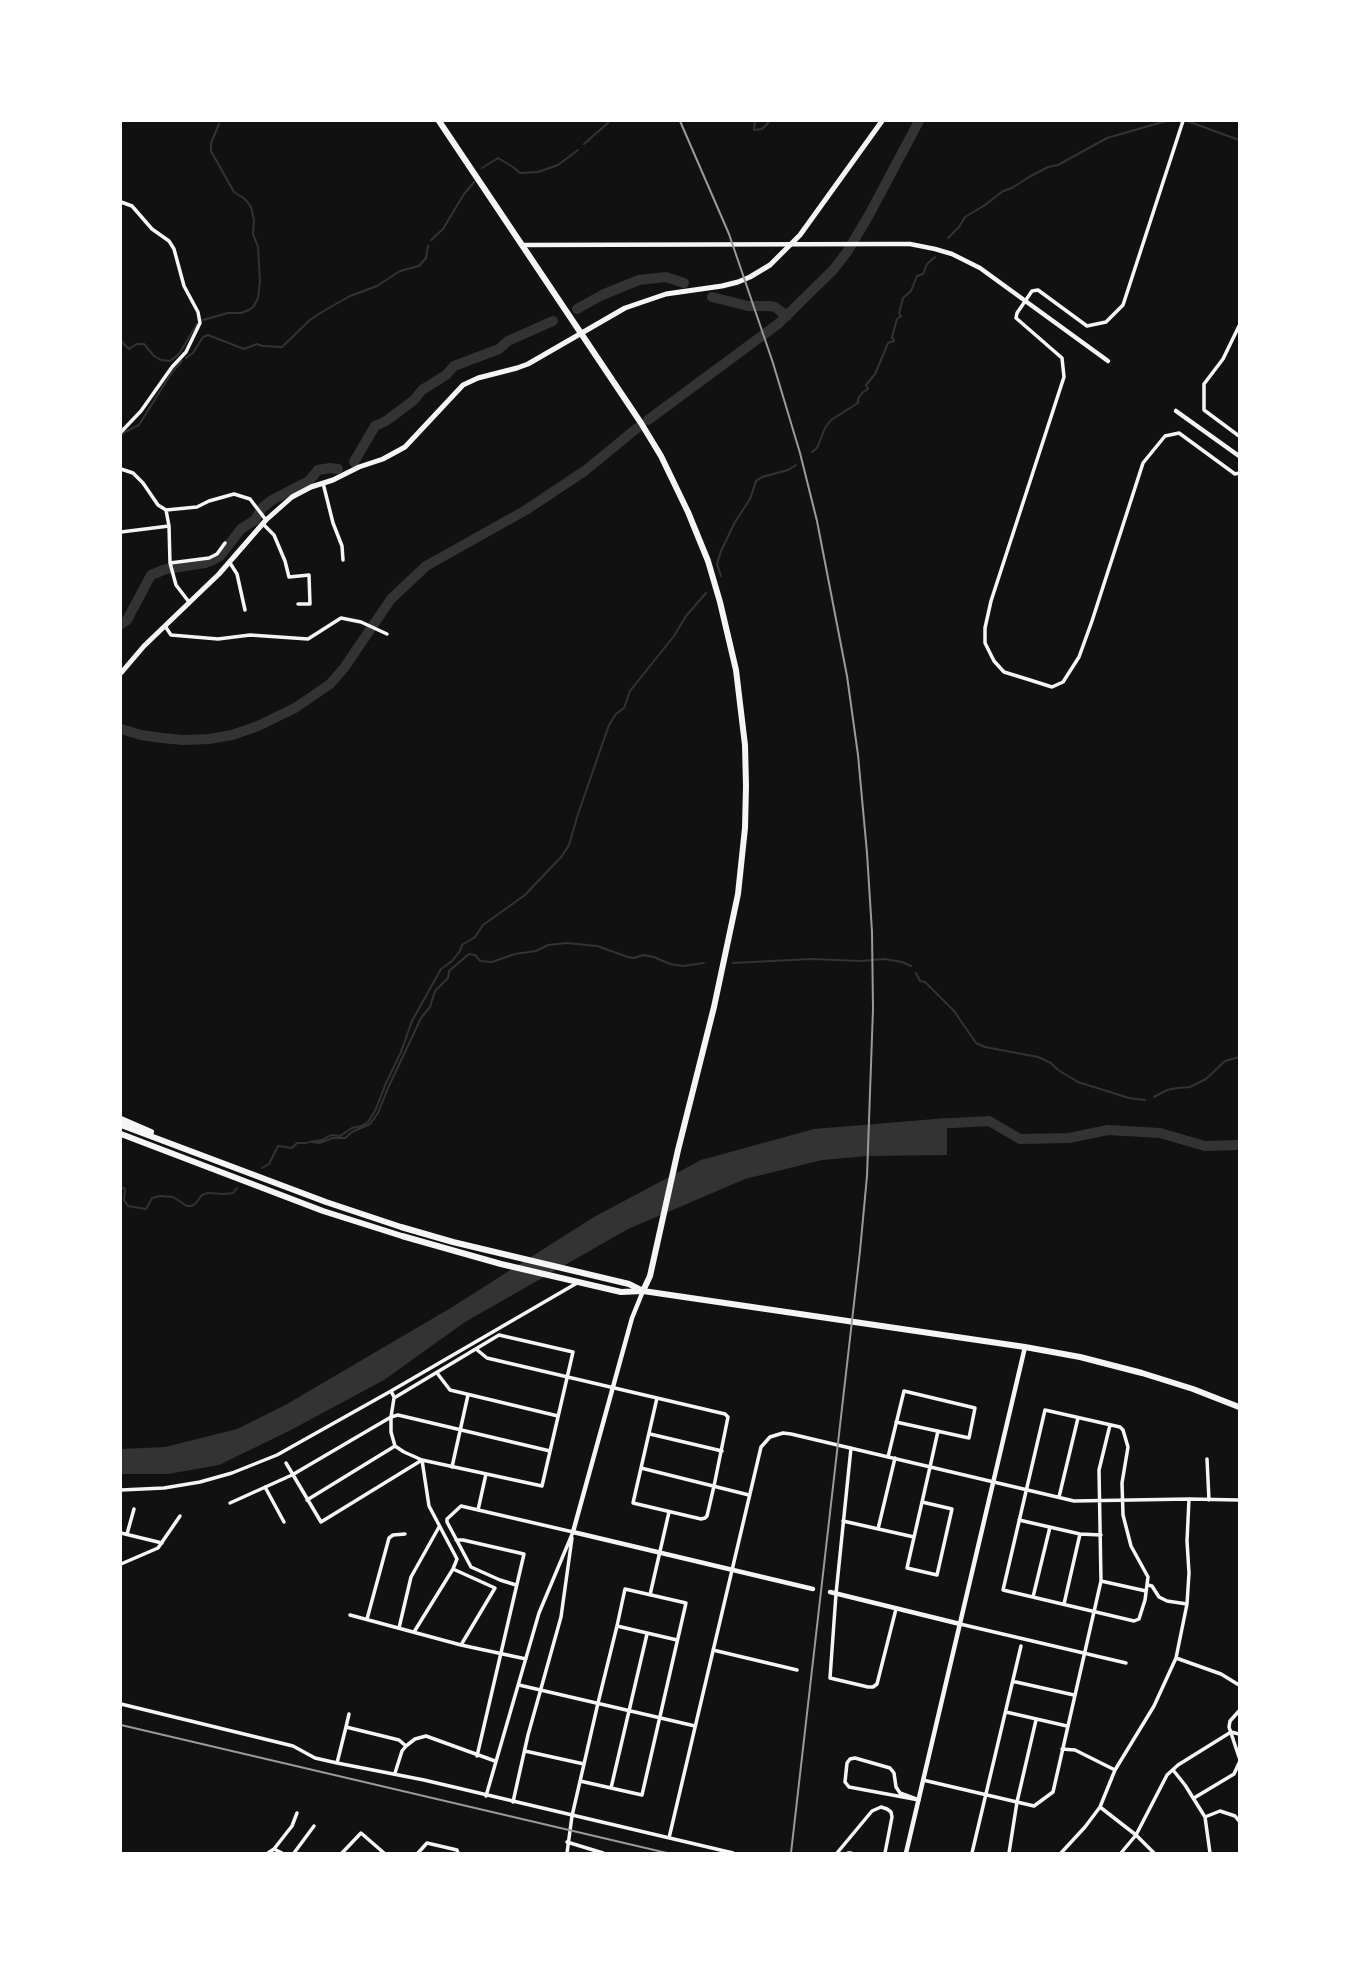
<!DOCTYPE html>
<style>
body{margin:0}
#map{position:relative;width:1360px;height:1974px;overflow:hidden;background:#111;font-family:Rubik,sans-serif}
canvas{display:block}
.frame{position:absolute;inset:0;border:122px solid #fff;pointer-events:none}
</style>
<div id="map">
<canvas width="1360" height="1974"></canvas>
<div class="frame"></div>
</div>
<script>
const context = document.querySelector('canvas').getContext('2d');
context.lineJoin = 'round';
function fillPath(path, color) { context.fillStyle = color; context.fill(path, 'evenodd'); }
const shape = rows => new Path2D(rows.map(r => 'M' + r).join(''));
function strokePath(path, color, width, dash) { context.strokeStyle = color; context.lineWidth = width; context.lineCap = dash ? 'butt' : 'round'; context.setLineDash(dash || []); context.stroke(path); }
const water = shape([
 [947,1118,947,1155,868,1156,822,1160,745,1179,628,1229,465,1322,384,1380,289,1431,219,1465,168,1474,121,1474,121,1449,165,1447,237,1429,287,1404,449,1309,594,1217,701,1160,814,1129]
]);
const stream = shape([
 [755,121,754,130,762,129,770,121],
 [1187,121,1239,140],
 [584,144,610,121],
 [482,168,498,158,513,167,520,173,538,172,558,165,578,150],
 [948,238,959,227,965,217,985,205,1003,191,1012,188,1029,177,1048,167,1058,165,1107,138,1166,121],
 [431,240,443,229,464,194,474,182],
 [203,320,228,313,241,313,249,310,254,306,258,298,260,281,258,247,253,234,254,220,251,207,245,199,234,192,211,151,211,143,219,124],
 [121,341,129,349,137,344,144,344,154,356,161,360,170,361,179,354,197,324],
 [186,358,193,353,203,337,208,335,244,349,257,344,263,346,282,347,311,319,327,309,350,296,377,286,400,271,419,266,426,258,428,246],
 [121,437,123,433,139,425,172,372,182,361],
 [812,452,817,448,825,428,831,420,858,403,858,399,862,393,868,389,866,385,875,374,886,348,888,343,894,341,892,337,897,319,901,316,899,313,903,298,911,291,917,276,923,274,927,264,935,257],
 [721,576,717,564,721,551,735,522,750,499,756,481,762,477,788,470,796,465],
 [733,963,811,959,861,961,884,959,902,962,911,966],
 [916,973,920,981,925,982,954,1011,976,1043,985,1047,1038,1057,1051,1063,1058,1070,1078,1082,1129,1098,1145,1100],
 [1154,1097,1167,1090,1177,1088,1190,1087,1206,1079,1225,1061,1239,1057],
 [309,1142,322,1140,331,1135,340,1136,352,1128,361,1126,368,1122,375,1111,386,1083,401,1052,412,1021,441,969,452,961,460,951,462,945,475,937,483,925,525,895,562,856,569,845,578,814,609,725,616,714,624,708,630,691,674,636,686,616,706,593],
 [312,1142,319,1143,333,1138,345,1138,352,1132,370,1124,378,1113,388,1088,421,1018,430,1007,435,991,448,978,449,971,469,954,475,955,480,961,492,962,515,954,536,951,548,945,567,943,597,946,628,957,634,958,643,955,654,957,670,964,683,966,704,963],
 [262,1168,269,1164,278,1146,292,1148,297,1143,307,1143],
 [121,1187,125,1189,124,1200,128,1206,146,1209,152,1198,160,1196,173,1197,187,1206,191,1206,195,1204,202,1195,208,1193,224,1194,233,1193,237,1188]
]);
const river = shape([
 [712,297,748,306,769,306,775,307,787,316],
 [577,309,602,295,639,280,666,277,684,283],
 [648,420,778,324,833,270,847,252,869,215,919,121],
 [354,462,375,426,386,421,414,400,422,390,446,375,454,366,499,349,508,341,553,321],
 [121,624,127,620,151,575,166,569,205,563,213,560,220,556,241,529,255,520,262,508,272,500,309,481,318,470,330,468,338,469],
 [121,729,141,735,162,738,183,740,209,739,232,735,258,726,295,708,330,684,344,668,391,599,426,566,526,510,586,470,637,428],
 [935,1124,989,1121,1020,1139,1069,1138,1108,1130,1160,1133,1205,1146,1239,1145]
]);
const minor = shape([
 [1183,121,1123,305,1106,322,1087,326,1038,290,1032,291,1017,313,1016,318,1062,358,1064,377,991,601,985,628,985,643,994,661,1004,672,1030,680,1052,687,1063,682,1079,657,1092,621,1143,463,1165,436,1179,433,1235,474,1239,473],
 [121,202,132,206,152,229,169,241,174,249,184,286,198,312,200,323,186,352,172,367,141,411,121,432],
 [1239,326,1223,359,1204,384,1204,410,1239,436],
 [121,469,133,473,143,483,158,505,166,510,197,507,209,501,234,494,250,499,266,520],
 [323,483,333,523,342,546,343,560],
 [166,510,169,526,170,563,209,558,217,554,225,543],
 [263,524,274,535,285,561,289,577,309,575,310,604,298,604],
 [121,532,169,526],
 [170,563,176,585,189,602],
 [230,563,237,574,245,610],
 [165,626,171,635,218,639,250,635,308,639,341,618,361,622,387,634],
 [476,1349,487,1358,725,1414,728,1417,714,1486,707,1516,705,1518,701,1519,633,1503,657,1398],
 [437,1373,450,1390,558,1416],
 [391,1391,577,1283],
 [394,1398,391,1417,398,1415,550,1451],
 [1045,1410,1120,1427,1123,1430,1128,1447,1122,1483,1123,1515,1131,1546,1148,1577,1145,1600,1139,1619,1134,1621,1003,1590,1045,1410],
 [391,1417,391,1432,395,1446,404,1452,422,1460,429,1506,457,1559,453,1569,414,1632],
 [650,1434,722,1451],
 [851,1448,836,1594,830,1678,868,1687,873,1687,877,1684,896,1609],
 [888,1457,904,1391,975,1408,969,1438,896,1422],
 [1207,1459,1209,1500],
 [286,1463,321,1522,422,1460,542,1486,573,1352,499,1335,394,1398],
 [452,1467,468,1395],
 [641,1468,749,1495],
 [265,1487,284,1522],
 [121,1490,164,1488,200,1482,232,1473,277,1455,391,1391,394,1397],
 [1059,1497,1078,1418],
 [307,1500,395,1446],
 [922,1502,952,1509,937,1575,907,1568,930,1467,938,1431],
 [230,1503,292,1475,391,1417],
 [478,1510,486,1474],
 [1019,1520,1080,1534,1101,1535],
 [843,1521,914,1537],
 [878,1529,895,1458],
 [121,1533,162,1543],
 [127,1534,134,1509],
 [456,1540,463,1540,524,1554,477,1756],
 [121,1564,158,1548,180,1516],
 [453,1569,495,1588,461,1645],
 [1101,1581,1146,1591],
 [516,1585,500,1580,471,1567,447,1522,447,1519,461,1506,573,1532],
 [1148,1585,1152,1586,1159,1597,1167,1601,1187,1604],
 [650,1595,669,1512],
 [1033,1597,1050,1527],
 [1064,1604,1080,1534],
 [350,1615,461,1645,526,1659],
 [367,1619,389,1538,393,1535,405,1534],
 [960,1624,1126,1663],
 [617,1626,677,1640],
 [399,1628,411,1577,439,1527],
 [713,1650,797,1670],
 [1176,1658,1221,1674,1239,1685],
 [1013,1682,1016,1682,1074,1695],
 [519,1685,695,1726],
 [121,1704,293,1746,315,1758,337,1763,424,1780,733,1853],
 [1239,1711,1230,1721,1229,1727,1239,1757],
 [1006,1712,1067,1726],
 [346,1727,349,1714],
 [1062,1749,1075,1750,1115,1770],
 [525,1751,584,1764],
 [855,1758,890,1768,894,1773,896,1787,900,1793,919,1800,849,1787,845,1782,847,1763,850,1759,855,1758],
 [337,1763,346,1727,399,1740,406,1746,415,1739,426,1736,495,1761],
 [1173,1770,1185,1785,1205,1817,1210,1853],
 [395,1773,402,1751,406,1746],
 [923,1780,1034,1806,1053,1792,1101,1581,1099,1470,1110,1425],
 [611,1788,647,1634],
 [486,1796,539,1613,573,1532],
 [1194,1798,1234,1774,1239,1763],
 [513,1802,528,1735,561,1617,572,1538],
 [1100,1807,1136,1835,1154,1853],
 [1205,1817,1220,1811,1235,1816,1239,1821],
 [669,1838,761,1447,770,1437,783,1433,791,1434,1074,1501,1189,1499],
 [567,1842,603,1853],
 [274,1849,292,1826,297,1813],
 [268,1853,274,1849,282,1853],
 [294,1853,314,1826],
 [342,1853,361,1833,384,1853],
 [418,1853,427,1843,457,1850,458,1853],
 [567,1853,572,1816,584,1764,598,1703,617,1626,625,1589,686,1603,642,1795,580,1781],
 [837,1853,872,1811,881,1807,887,1809,891,1812,892,1817,885,1853],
 [848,1853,851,1853],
 [972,1853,1021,1646],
 [1009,1853,1017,1802,1036,1720],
 [1061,1853,1085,1827,1100,1807,1115,1770,1154,1706,1176,1658,1187,1604,1189,1573,1187,1541,1189,1499,1239,1500],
 [1121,1853,1136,1835,1167,1775,1178,1765,1231,1732,1239,1734]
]);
const tertiary = shape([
 [523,245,892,244,910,244,935,249,952,254,980,268,1108,361],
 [1176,411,1239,456],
 [643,1291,632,1318,573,1532,813,1589],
 [830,1592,960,1624],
 [906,1853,1025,1347]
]);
const secondary = shape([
 [121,673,144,646,219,574,266,520,292,497,311,487,333,480,359,467,383,459,405,447,463,385,478,378,517,368,528,364,625,308,666,294,722,286,738,282,750,277,770,265,800,235,882,121]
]);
const trunk = shape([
 [439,121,641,423,661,456,688,512,708,561,720,602,736,670,745,745,746,786,745,828,738,894,714,1007,678,1150,650,1276,643,1291],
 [121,1119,151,1132],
 [121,1125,326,1202,401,1227,453,1242,629,1284,641,1290],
 [121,1134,323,1211,402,1236,501,1264,621,1292,643,1291,1025,1347,1080,1357,1142,1373,1193,1389,1239,1407]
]);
const rail = shape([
 [680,121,729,234,773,363,800,453,817,521,847,676,858,755,867,853,872,932,873,1009,867,1176,860,1251,791,1853],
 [121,1725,667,1853]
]);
fillPath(water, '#333');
strokePath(stream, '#333', 2);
strokePath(river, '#333', 10);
strokePath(minor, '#f5f5f5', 3.5);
strokePath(tertiary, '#f5f5f5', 4.5);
strokePath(secondary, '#f5f5f5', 5);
strokePath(trunk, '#f5f5f5', 6);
strokePath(rail, '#9a9a9a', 2);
</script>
